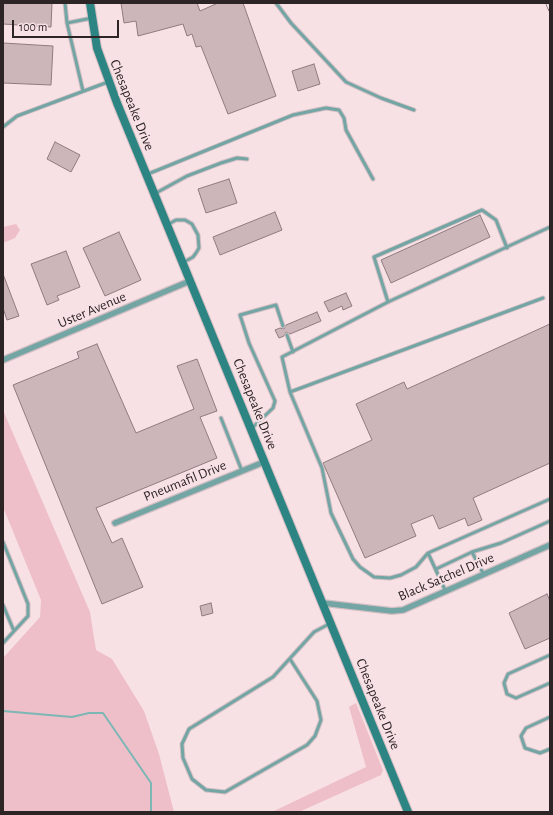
<!DOCTYPE html>
<style>
body{margin:0}
#map{position:relative;width:553px;height:815px;overflow:hidden;background:#f8e1e5;font-family:"Alegreya Sans",sans-serif}
canvas{display:block}
.frame{position:absolute;inset:0;border:4px solid #2d2426;pointer-events:none}
.scale{position:absolute;left:12px;top:20px;width:107px;height:18px;box-sizing:border-box;border:2px solid #2d2426;border-top:0;padding-left:5px;font-size:12px;line-height:14px;white-space:nowrap;color:#2d2426;-webkit-text-stroke:3px #f8e1e5;paint-order:stroke}
</style>
<div id="map">
<canvas width="553" height="815"></canvas>
<div class="frame"></div>
<div class="scale">100 m</div>
</div>
<script>
const context = document.querySelector('canvas').getContext('2d');
context.lineJoin = 'round';
function fillPath(path, color) { context.fillStyle = color; context.fill(path, 'evenodd'); }
const shape = rows => new Path2D(rows.map(r => 'M' + r).join(''));
function strokePath(path, color, width, dash) { context.strokeStyle = color; context.lineWidth = width; context.lineCap = dash ? 'butt' : 'round'; context.setLineDash(dash || []); context.stroke(path); }
function label(font, color, halo, rows, align = 'center') {
  context.font = font + ' "Alegreya Sans",sans-serif'; context.lineWidth = 4; context.setLineDash([]); context.textBaseline = 'middle'; context.strokeStyle = halo; context.fillStyle = color; for (const [text, x, y, turn = 0] of rows) {
    context.save(); context.translate(x, y); context.rotate((+turn || 0) * Math.PI / 180); context.textAlign = isNaN(turn) ? turn : align; if (halo) context.strokeText(text, 0, 0); context.fillText(text, 0, 0); context.restore();
  }
}
const green = shape([
 [16,224,20,230,15,238,3,243,3,227],
 [3,410,90,612,96,650,112,659,144,711,159,754,174,812,3,812,3,658,40,617,41,600,3,507],
 [356,703,383,770,381,775,299,812,272,812,366,767,349,707]
]);
const stream = shape([
 [3,711,72,717,89,713,103,713,151,783,151,812]
]);
const building = shape([
 [3,3,52,3,51,27,3,24,3,3],
 [121,3,197,3,200,11,218,3,243,3,276,96,228,114,201,46,196,47,192,34,187,36,183,24,138,36,136,21,124,23,121,3],
 [3,43,53,46,51,85,3,83,3,43],
 [314,64,320,84,298,91,292,71,314,64],
 [55,142,80,155,71,172,47,159,55,142],
 [229,179,237,203,206,213,198,189,229,179],
 [275,212,282,230,220,255,213,237,275,212],
 [480,215,490,237,391,283,381,260,480,215],
 [119,232,141,280,105,296,83,248,119,232],
 [66,251,80,287,57,296,59,300,47,305,31,264,66,251],
 [3,274,19,316,7,320,3,308,3,274],
 [346,293,352,306,343,310,342,306,329,312,324,302,346,293],
 [317,312,321,321,290,334,286,332,284,336,279,338,275,330,280,328,284,329,286,325,317,312],
 [550,324,550,463,473,498,482,520,468,526,465,518,439,529,433,515,411,524,416,536,365,558,323,463,372,440,356,404,404,382,407,389,550,324],
 [97,344,136,433,194,409,177,366,197,359,217,411,200,417,217,458,96,508,112,543,122,538,143,587,102,604,13,385,79,358,77,352,97,344],
 [547,594,550,601,550,638,525,649,509,613,547,594],
 [211,603,213,613,202,616,200,606,211,603]
]);
const lane = shape([
 [65,3,67,23,83,91],
 [276,3,291,23,346,82,381,98,414,110],
 [67,23,92,18],
 [3,127,17,116,108,82],
 [148,174,293,115,326,108,339,110,344,118,346,130,373,179],
 [156,193,187,176,221,163,237,158,247,159],
 [167,225,176,220,185,220,192,224,198,235,199,248,196,253,193,257,184,262],
 [550,227,388,302,282,357,290,392,322,468,331,513,353,559,360,567,374,577,390,578,401,575,416,567,428,553,550,499],
 [388,302,374,257,482,210,496,220,507,248],
 [287,335,293,352],
 [290,392,543,298],
 [221,418,242,471],
 [252,428,273,408,275,401,249,343,240,315,276,305,283,326],
 [3,542,28,604,28,616,3,643],
 [472,552,501,543,550,521],
 [428,553,446,592],
 [436,569,472,552,484,575],
 [3,605,14,631],
 [550,655,508,674,504,683,507,694,516,698,550,683],
 [290,659,317,701,321,720,315,736,307,745,225,792,206,790,192,779,183,758,182,744,189,729,273,677,314,632,329,624],
 [550,717,526,728,521,736,525,748,540,753,550,749]
]);
const street = shape([
 [3,360,190,281],
 [115,523,264,462],
 [323,603,392,611,403,610,550,545]
]);
const secondary = shape([
 [90,3,97,48,117,103,408,812]
]);
const rail = shape([
 [547,3,550,10]
]);
const streetNames = [
 ["Chesapeake Drive",132,105,68],
 ["Uster Avenue",92,310,-23],
 ["Chesapeake Drive",255,404,68],
 ["Pneumafil Drive",185,481,-22],
 ["Black Satchel Drive",446,577,-23],
 ["Chesapeake Drive",378,704,68]
];
fillPath(green, '#eebfc8');
strokePath(stream, '#7cb6b5', 2);
fillPath(building, '#ccb6ba');
strokePath(building, '#8f7b7f', 1);
strokePath(lane, '#d3bfc3', 5);
strokePath(street, '#d3bfc3', 8);
strokePath(secondary, '#d3bfc3', 10);
strokePath(lane, '#72a5a4', 3);
strokePath(street, '#72a5a4', 5.5);
strokePath(secondary, '#2c8483', 8);
strokePath(rail, '#77696c', 3.5);
strokePath(rail, '#f8e1e5', 2, [6]);
label('14px', '#2d2426', '#f8e1e5', streetNames);
</script>
